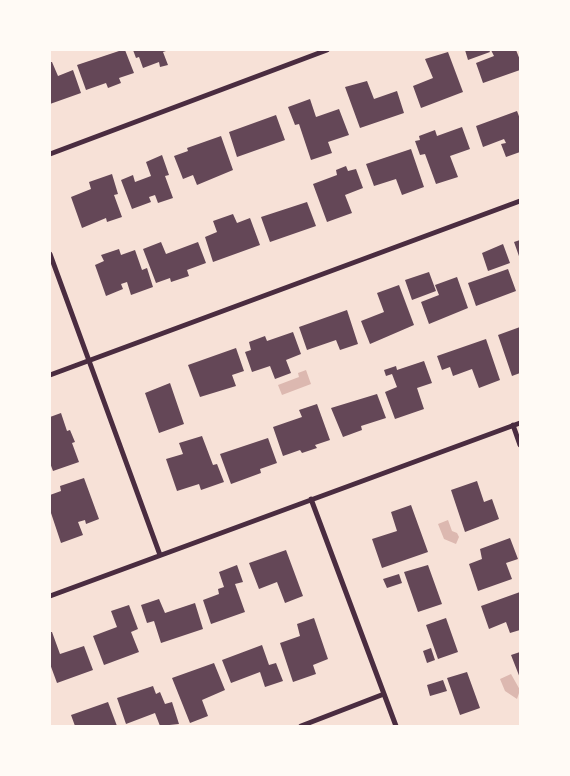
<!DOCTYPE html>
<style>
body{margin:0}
#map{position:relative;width:570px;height:776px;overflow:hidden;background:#f7e1d7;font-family:"Archivo Narrow",sans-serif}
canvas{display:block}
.frame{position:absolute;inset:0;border:51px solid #fffaf5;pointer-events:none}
</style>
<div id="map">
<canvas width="570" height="776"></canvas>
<div class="frame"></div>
</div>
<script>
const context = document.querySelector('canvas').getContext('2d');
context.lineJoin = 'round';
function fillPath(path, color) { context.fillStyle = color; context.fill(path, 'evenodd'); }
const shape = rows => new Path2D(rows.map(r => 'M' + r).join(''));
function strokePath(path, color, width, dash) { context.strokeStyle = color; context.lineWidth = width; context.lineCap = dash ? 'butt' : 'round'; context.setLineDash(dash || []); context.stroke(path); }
const water = shape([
 [306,370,311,384,282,395,278,385,299,377,298,373],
 [448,520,452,531,457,533,459,537,456,544,444,539,438,524],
 [511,674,520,690,517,699,505,691,500,679]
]);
const building = shape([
 [122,50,125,50,134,73,119,78,121,83,108,88,106,83,86,90,77,65],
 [133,50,169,50,163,52,168,65,160,67,159,62,143,68,139,57,136,58],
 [465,50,489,50,490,52,468,60],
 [491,50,516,50,520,60,520,70,483,83,476,63,494,56],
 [448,52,463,92,421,108,413,86,433,78,425,59],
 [50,62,52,62,58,76,73,70,81,93,50,104],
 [367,81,374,99,397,91,404,113,360,128,345,87],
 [310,99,316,117,339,109,349,135,328,142,332,153,311,160,299,124,295,125,288,107],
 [517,111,520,119,520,152,506,157,501,144,506,143,504,139,483,147,476,126],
 [276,115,285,140,237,157,229,132],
 [462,127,470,149,450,156,458,177,436,184,425,154,420,155,415,141,420,140,419,136,435,130,437,136],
 [221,136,233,170,197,185,193,175,183,179,174,156,188,151,187,148],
 [411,149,424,187,402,195,396,179,374,186,366,164],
 [162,155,169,175,165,176,173,198,158,203,155,195,149,197,151,202,132,209,121,180,133,175,135,182,151,176,146,162],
 [346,166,348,171,356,169,363,188,345,195,352,213,327,222,313,184,337,175,336,170],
 [112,174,118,194,114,195,122,217,107,222,106,218,82,228,71,197,91,189,89,182],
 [307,202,316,226,270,242,261,217],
 [233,214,237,223,250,218,260,245,213,262,205,237,217,232,213,221],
 [520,240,520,259,514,242],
 [161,242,166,254,198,242,206,263,187,270,189,276,171,282,170,278,156,283,143,249],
 [503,244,510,263,488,271,482,253],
 [119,249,121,255,135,250,142,270,147,268,153,287,131,295,127,282,121,284,123,289,106,296,95,265,104,261,101,255],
 [508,269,516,291,476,306,468,283],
 [429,272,436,291,412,300,405,280],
 [457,277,468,308,429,324,421,302,439,295,435,285],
 [399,285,414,325,370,344,361,321,384,312,377,293],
 [347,310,358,344,340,350,336,340,307,350,299,327],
 [520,327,520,373,512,376,498,335],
 [293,332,301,354,286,360,291,373,275,379,270,366,252,372,245,352,251,350,249,342,265,336,267,341],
 [486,339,500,380,479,388,472,369,453,376,450,367,442,370,437,356],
 [236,348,244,371,232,375,236,386,200,397,188,365],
 [424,361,432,383,417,388,424,409,395,419,385,392,397,387,392,374,386,376,384,370,396,366,397,370],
 [170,383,184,424,159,433,145,393],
 [377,394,386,418,361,426,362,430,343,437,331,408],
 [317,404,330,440,315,445,317,448,302,453,300,450,283,456,273,427,302,417,299,410],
 [61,413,67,431,70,430,75,442,72,443,79,462,53,471,50,463,50,417],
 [202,436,213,465,217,464,224,482,201,490,199,484,177,491,166,459,183,454,179,443],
 [268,438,277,463,260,469,261,473,231,484,220,454],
 [84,478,99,519,86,524,85,520,78,522,83,535,61,543,50,510,50,495,61,491,60,486],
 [477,481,484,502,492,499,499,519,465,532,451,490],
 [411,505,428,552,382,568,372,539,397,531,391,512],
 [510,538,518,559,506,563,512,579,478,591,469,564,482,559,480,549],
 [286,550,303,596,285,603,277,582,259,589,249,563],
 [237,565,243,582,235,584,245,612,211,624,203,600,219,594,218,589,224,587,219,572],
 [428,565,442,604,418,612,404,572],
 [399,574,402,583,387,588,383,579],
 [520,592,520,630,510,633,506,622,489,629,481,606],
 [159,599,165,613,195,603,203,629,161,643,154,621,147,623,141,605],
 [129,605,138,629,131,632,139,652,104,665,93,636,117,627,111,611],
 [314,618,328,659,313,665,316,674,293,682,280,643,300,636,297,624],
 [446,618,458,652,438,659,426,625],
 [50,632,52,632,60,654,84,646,93,670,57,683,50,664],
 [262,645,269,665,276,663,283,681,265,687,260,672,231,683,222,660],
 [431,648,435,660,427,663,423,651],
 [520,652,520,678,511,655],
 [214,663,225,690,202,700,208,716,190,723,172,678],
 [467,672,480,708,460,715,447,678],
 [443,680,447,691,430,696,427,685],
 [153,686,156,694,160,692,165,704,172,702,179,724,160,726,155,713,126,724,117,698],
 [108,702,117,726,75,726,71,715]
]);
const minor = shape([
 [50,154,327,50],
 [50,254,160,555],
 [50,375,520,201],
 [513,425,520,445],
 [311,499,396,726],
 [50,596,520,423],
 [301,726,384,694]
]);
fillPath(water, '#dcb8b0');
fillPath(building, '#644757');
strokePath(minor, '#4a2c40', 5);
</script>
